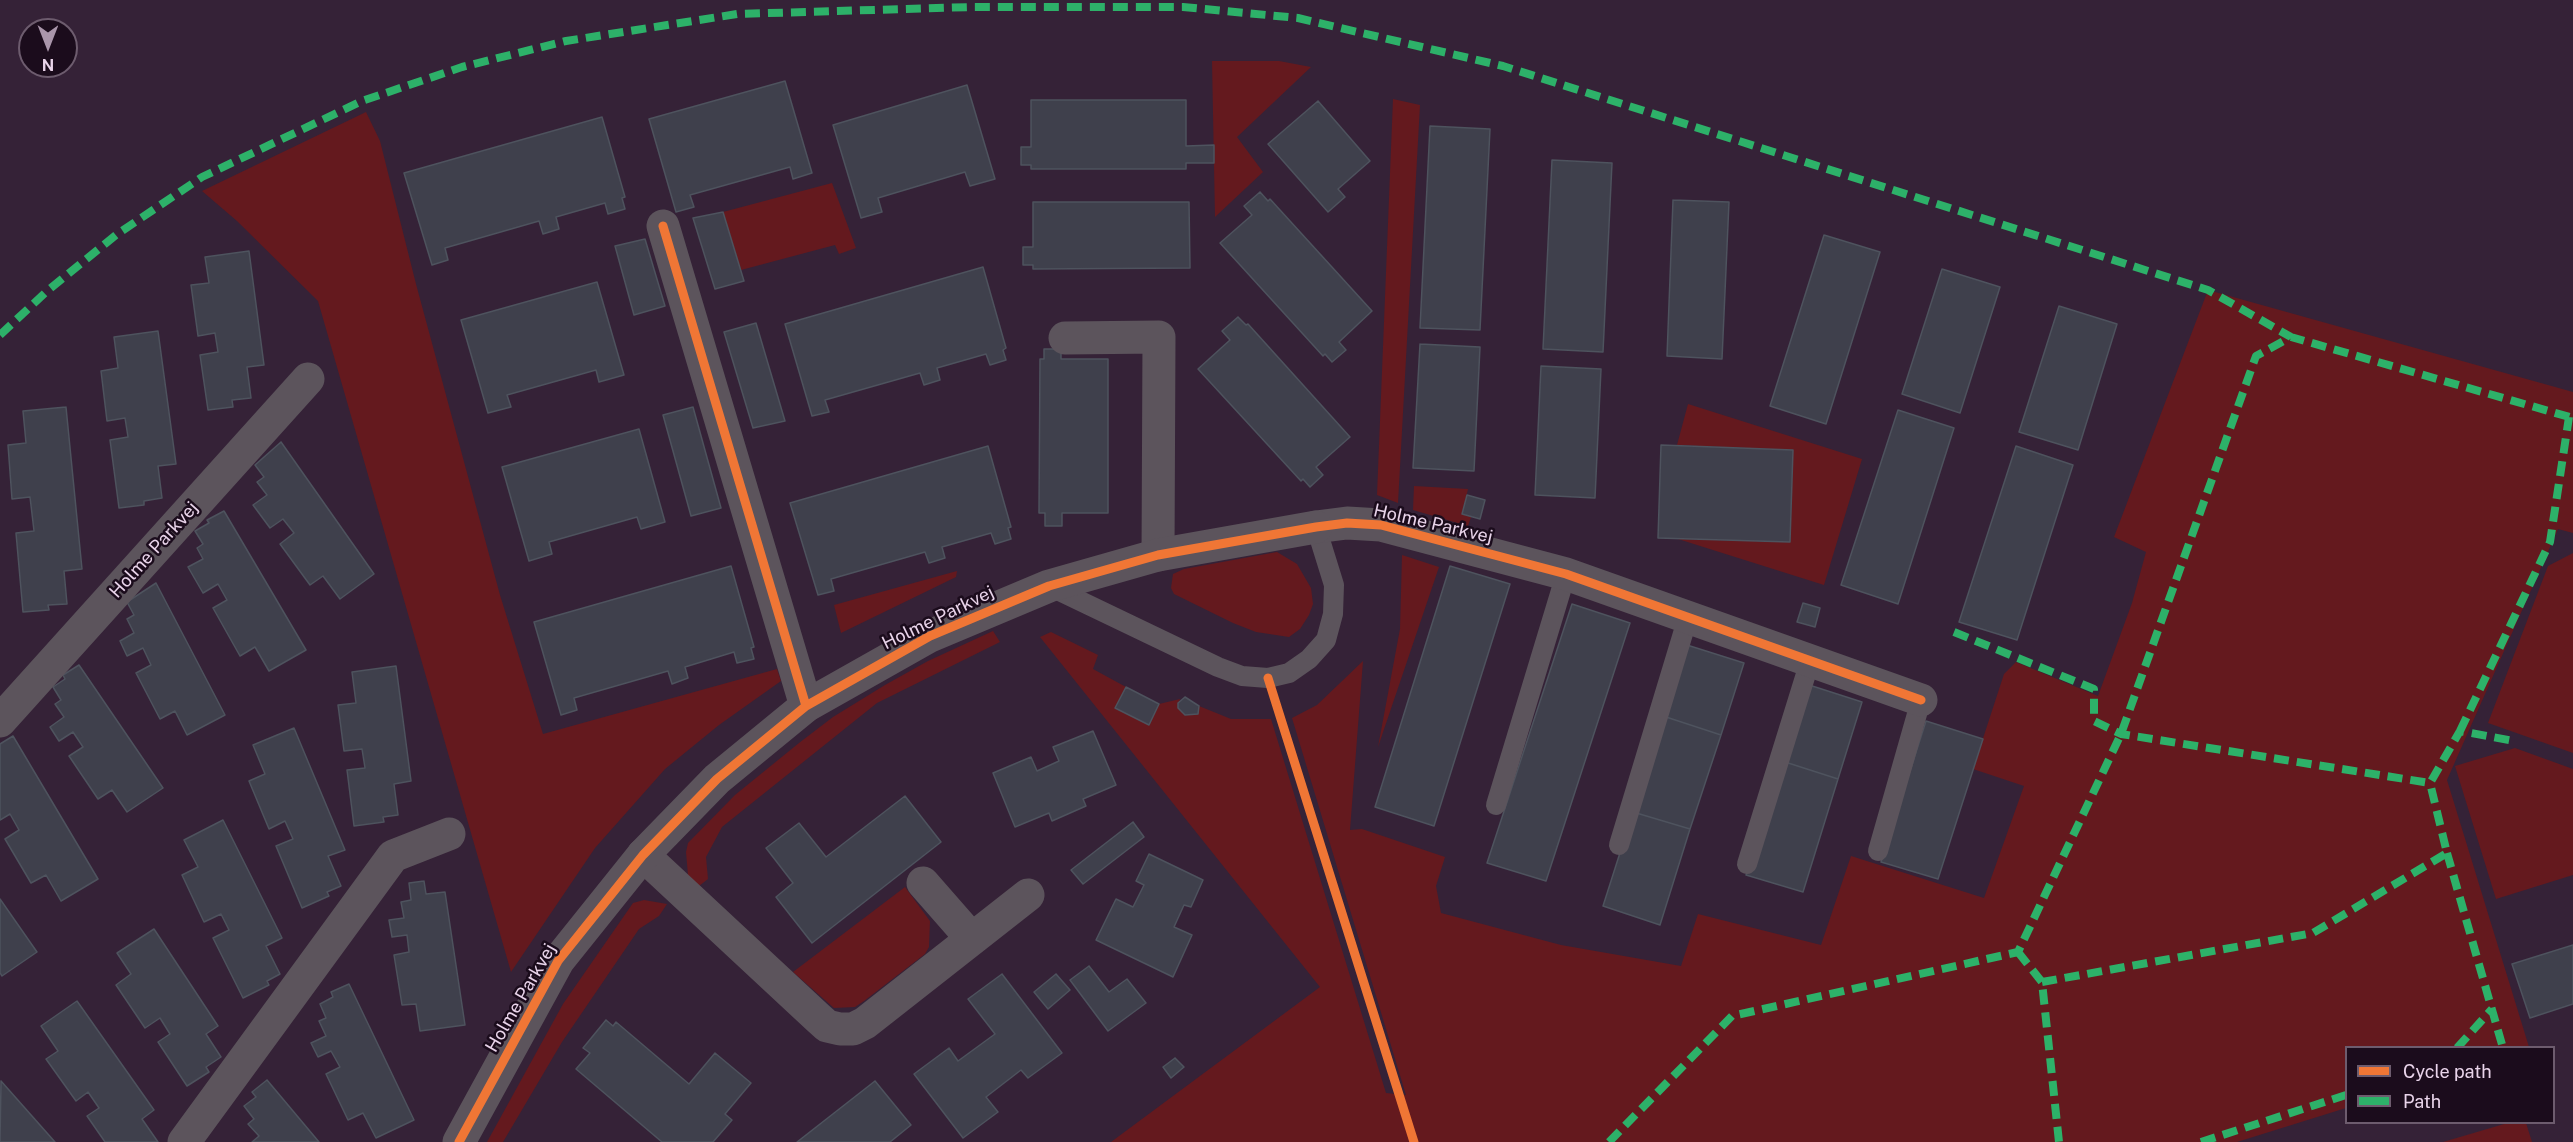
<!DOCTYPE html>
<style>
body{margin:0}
#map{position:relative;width:2573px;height:1142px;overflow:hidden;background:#352237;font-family:"Public Sans",sans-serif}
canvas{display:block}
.legend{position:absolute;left:2345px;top:1046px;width:210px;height:78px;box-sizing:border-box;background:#1b0c1c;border:2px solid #6d5c6e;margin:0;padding:8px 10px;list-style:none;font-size:18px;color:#e9d4ea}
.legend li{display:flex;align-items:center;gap:12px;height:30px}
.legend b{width:30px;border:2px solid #6d5c6e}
.north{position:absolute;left:18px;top:18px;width:60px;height:60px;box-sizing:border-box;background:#1b0c1c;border:2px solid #6d5c6e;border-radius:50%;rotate:180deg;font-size:16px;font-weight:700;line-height:24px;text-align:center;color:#e9d4ea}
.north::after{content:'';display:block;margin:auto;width:21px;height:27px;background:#aa96ab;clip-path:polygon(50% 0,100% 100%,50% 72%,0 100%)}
</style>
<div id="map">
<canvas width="2573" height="1142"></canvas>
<ul class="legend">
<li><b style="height:8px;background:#f07635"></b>Cycle path</li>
<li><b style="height:8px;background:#2db169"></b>Path</li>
</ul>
<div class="north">N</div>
</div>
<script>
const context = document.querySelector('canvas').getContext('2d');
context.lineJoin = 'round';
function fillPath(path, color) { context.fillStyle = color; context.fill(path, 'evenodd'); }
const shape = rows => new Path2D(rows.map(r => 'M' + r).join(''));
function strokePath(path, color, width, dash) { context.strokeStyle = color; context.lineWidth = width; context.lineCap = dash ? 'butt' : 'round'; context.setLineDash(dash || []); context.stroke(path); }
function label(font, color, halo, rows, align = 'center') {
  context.font = font + ' "Public Sans",sans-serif'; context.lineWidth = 5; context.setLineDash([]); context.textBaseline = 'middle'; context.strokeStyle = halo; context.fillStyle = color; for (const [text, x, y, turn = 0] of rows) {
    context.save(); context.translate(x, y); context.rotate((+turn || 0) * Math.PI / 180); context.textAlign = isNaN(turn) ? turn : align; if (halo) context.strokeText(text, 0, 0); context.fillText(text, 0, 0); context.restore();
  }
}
const green = shape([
 [1212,61,1279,61,1311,67,1237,137,1263,172,1215,217],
 [1393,99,1420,105,1398,503,1377,495],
 [366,112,380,141,416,284,500,595,543,734,777,669,781,681,719,725,665,769,595,848,511,972,318,301,237,221,202,191],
 [832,183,856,248,839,254,835,245,741,270,723,212],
 [2208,290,2573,392,2573,533,2558,529,2447,780,2529,1047,2346,1048,2346,1108,2237,1142,1111,1142,1320,987,1040,637,1051,632,1098,655,1093,669,1126,687,1116,708,1149,724,1159,704,1180,699,1178,708,1185,715,1197,714,1199,706,1231,719,1271,719,1386,1093,1406,1095,1292,718,1317,705,1363,661,1350,830,1362,829,1445,857,1436,886,1441,913,1561,945,1681,966,1698,914,1821,945,1851,856,1984,898,2024,786,1973,769,2004,674,2016,662,2098,696,2132,603,2146,552,2114,537],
 [1688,404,1862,459,1824,585,1678,539,1790,542,1793,450,1677,445],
 [1414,486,1468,489,1462,514,1471,517,1468,526,1413,510],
 [1277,552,1297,564,1311,588,1313,604,1309,615,1300,629,1289,637,1256,632,1233,623,1174,594,1171,588,1173,574,1184,569],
 [2573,553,2573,753,2488,723,2548,566],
 [1402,555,1439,567,1378,747,1400,629],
 [957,571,956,577,841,633,834,605],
 [993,631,1000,642,877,703,722,827,706,857,708,879,699,886,688,875,686,852,688,843,735,795,799,743,833,717,885,685,928,661],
 [2515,748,2573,769,2573,875,2496,899,2455,766],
 [905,887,930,921,929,947,925,954,864,1001,855,1007,834,1008,793,972],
 [644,900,667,904,659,916,639,929,562,1042,503,1142,487,1142,563,1004,633,903],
 [2511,1122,2526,1123,2532,1142,2443,1142]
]);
const building = shape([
 [785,81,812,173,793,179,790,167,690,195,694,207,676,212,649,119,785,81],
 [967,85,995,179,970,186,965,172,878,198,882,212,861,218,833,125,967,85],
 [1031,100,1186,100,1186,146,1214,145,1214,163,1186,163,1186,169,1031,169,1031,165,1021,165,1021,147,1031,147,1031,100],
 [1318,101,1370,161,1338,189,1345,197,1328,212,1268,144,1318,101],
 [602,117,625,197,622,198,625,209,608,214,605,203,556,217,559,229,543,234,539,221,445,248,448,260,432,265,404,173,602,117],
 [1430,126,1490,129,1480,330,1420,328,1430,126],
 [1552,160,1612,163,1603,352,1543,349,1552,160],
 [1260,192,1268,201,1270,199,1372,311,1339,342,1346,350,1332,362,1325,354,1323,356,1220,243,1252,215,1244,206,1260,192],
 [1673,200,1729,202,1722,359,1667,356,1673,200],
 [1033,202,1189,202,1190,268,1033,269,1033,265,1023,265,1023,247,1033,247,1033,202],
 [723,212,744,281,715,289,693,218,723,212],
 [1824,235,1880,252,1826,424,1770,406,1824,235],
 [645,239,665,306,634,315,615,246,645,239],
 [249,251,264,365,247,367,251,398,232,400,233,407,208,410,200,355,218,352,215,333,198,336,191,285,209,283,205,257,249,251],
 [983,267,1006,348,1003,350,1006,360,990,365,986,354,937,368,940,380,924,385,920,373,825,400,829,412,812,416,785,324,983,267],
 [1942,269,2000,287,1960,413,1902,394,1942,269],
 [597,282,624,375,599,382,596,370,507,395,511,407,488,413,461,320,597,282],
 [2059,306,2117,324,2078,450,2019,432,2059,306],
 [1238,317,1246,325,1248,324,1350,437,1316,467,1323,475,1310,487,1303,479,1301,481,1198,369,1230,340,1222,331,1238,317],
 [756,323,785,421,753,428,724,332,756,323],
 [158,331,176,464,158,466,162,498,144,501,144,505,119,508,110,440,128,437,125,418,107,421,101,371,118,368,114,337,158,331],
 [1420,344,1480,347,1474,471,1413,468,1420,344],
 [1044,349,1061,349,1061,359,1108,359,1108,513,1062,513,1062,526,1045,526,1045,513,1039,513,1040,359,1044,359,1044,349],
 [1541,366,1601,369,1595,498,1535,495,1541,366],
 [66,407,82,569,64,571,67,604,48,605,49,610,23,612,16,533,34,531,30,497,12,499,8,445,26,443,23,411,66,407],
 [693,407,721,508,691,516,663,415,693,407],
 [1898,410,1954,428,1898,604,1841,585,1898,410],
 [639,429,665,522,641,529,637,517,549,542,552,554,529,561,502,467,639,429],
 [281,442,374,574,340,599,323,576,310,585,280,544,294,533,283,519,270,528,253,505,267,495,257,482,264,477,255,465,281,442],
 [1661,445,1793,450,1790,542,1658,538,1661,445],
 [988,446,1011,527,1008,528,1011,539,995,544,991,533,942,547,945,558,929,563,925,552,831,579,834,591,818,595,790,503,988,446],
 [2016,446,2073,465,2017,640,1959,622,2016,446],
 [1467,495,1485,500,1480,519,1462,514,1467,495],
 [224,511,306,650,269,671,255,647,240,656,213,608,227,600,218,584,203,593,188,567,203,559,197,548,203,544,195,531,209,523,207,520,224,511],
 [731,566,754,647,751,648,754,659,737,663,734,652,685,667,688,678,672,684,668,671,574,698,577,710,561,715,534,622,731,566],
 [1450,566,1510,584,1434,826,1375,807,1450,566],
 [156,583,225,715,187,735,175,711,160,719,136,673,151,665,143,648,127,656,120,641,134,633,127,619,134,615,127,602,156,583],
 [1803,603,1820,608,1815,627,1797,622,1803,603],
 [1572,604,1630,623,1546,881,1487,863,1572,604],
 [1687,645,1744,663,1721,735,1663,716,1687,645],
 [79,665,163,788,127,812,112,790,98,799,69,756,83,747,73,732,59,741,50,727,64,717,55,704,61,700,53,687,65,679,63,675,79,665],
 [396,666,411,781,394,784,398,815,383,817,384,822,354,826,347,770,365,768,362,749,344,751,338,705,356,703,352,672,396,666],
 [1806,684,1862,702,1838,779,1782,761,1806,684],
 [1126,687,1159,704,1149,725,1115,708,1126,687],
 [1185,697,1199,706,1198,714,1185,715,1178,708,1178,703,1185,697],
 [1663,716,1721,735,1690,829,1633,812,1663,716],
 [1926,721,1983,739,1938,879,1881,862,1926,721],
 [294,728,345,850,328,856,341,886,327,892,329,896,302,908,276,846,293,839,285,821,269,829,249,781,265,774,253,745,294,728],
 [1093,731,1116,785,1083,799,1086,806,1052,821,1049,813,1015,827,993,773,1031,757,1037,771,1059,761,1053,747,1093,731],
 [13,736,98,879,61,901,46,875,31,883,5,839,19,830,10,814,0,820,0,744,13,736],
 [1782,761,1838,779,1803,892,1746,875,1782,761],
 [905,796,941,842,812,943,776,897,793,883,766,848,799,823,826,857,905,796],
 [1633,812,1690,829,1660,925,1603,906,1633,812],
 [223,820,282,938,266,946,280,974,267,981,269,985,243,998,213,938,229,930,221,914,204,922,182,875,198,867,184,840,223,820],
 [1133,822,1144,837,1083,884,1071,870,1133,822],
 [1149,854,1203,880,1191,907,1184,905,1174,927,1192,935,1173,977,1096,940,1116,899,1133,907,1144,885,1136,881,1149,854],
 [424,881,426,894,445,892,465,1025,420,1031,416,1004,402,1005,394,955,409,952,407,935,392,937,389,920,404,918,401,902,411,900,409,883,424,881],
 [0,899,37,952,2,976,0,973,0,899],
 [154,929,218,1026,206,1034,221,1057,206,1067,209,1072,187,1086,158,1042,170,1034,160,1018,145,1028,116,985,131,974,117,953,154,929],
 [2573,945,2573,1004,2530,1018,2512,964,2573,945],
 [1089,966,1109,992,1127,979,1146,1003,1108,1031,1070,980,1089,966],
 [1002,974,1062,1053,1028,1078,1021,1070,986,1097,998,1112,963,1138,914,1074,949,1048,958,1061,995,1034,968,999,1002,974],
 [1056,974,1070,990,1048,1009,1034,992,1056,974],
 [349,984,414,1120,376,1138,363,1113,348,1120,326,1074,340,1067,331,1051,318,1057,311,1043,326,1036,319,1021,326,1018,320,1004,333,997,331,992,349,984],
 [77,1001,154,1110,142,1119,158,1142,105,1142,87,1116,99,1108,88,1092,76,1101,46,1059,58,1051,41,1026,77,1001],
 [606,1020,613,1026,616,1022,689,1084,715,1053,751,1083,725,1114,732,1120,713,1142,662,1142,576,1069,590,1053,583,1048,606,1020],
 [1175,1058,1184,1067,1171,1078,1163,1067,1175,1058],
 [267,1080,319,1142,252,1142,259,1136,248,1124,254,1119,244,1106,256,1097,252,1092,267,1080],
 [1,1081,55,1142,0,1142,1,1081],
 [875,1081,911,1125,890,1142,797,1142,875,1081]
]);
const service = shape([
 [1049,586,1218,667,1242,676,1268,678,1289,673,1309,659,1326,640,1333,614,1334,585,1316,527],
 [1496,805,1566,574],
 [1619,845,1688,617],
 [1878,851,1921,700],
 [1747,864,1810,661]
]);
const minor = shape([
 [663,226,806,706],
 [1065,338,1159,337,1158,555],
 [1316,527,1347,523,1381,525,1566,574,1921,700],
 [0,721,308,379],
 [643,855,817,1017,827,1026,840,1029,853,1029,865,1023,1028,895],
 [923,883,972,939],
 [184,1142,393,856,449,834]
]);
const tertiary = shape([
 [459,1142,558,961,643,855,717,779,806,706,930,636,1049,586,1158,555,1316,527]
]);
const quiet = shape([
 [0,335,46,292,116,235,202,177,362,101,462,67,566,41,737,14,972,7,1183,7,1298,18,1503,66,2208,290,2291,337],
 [1954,632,2094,689,2094,721,2121,734,2430,783,2460,731,2514,741],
 [2460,731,2550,542,2569,417],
 [2447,853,2503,1048],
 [2018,952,2042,982,2059,1142],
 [2042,982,2313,933,2447,853,2430,783],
 [2457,1048,2492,1009],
 [1609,1142,1732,1016,2018,952,2121,734,2256,356,2291,337,2573,418],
 [2201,1142,2346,1095]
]);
const cycleway = shape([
 [663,226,806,706],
 [1268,678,1414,1142],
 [459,1142,558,961,643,855,717,779,806,706,930,636,1049,586,1158,555,1316,527,1347,523,1381,525,1566,574,1921,700]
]);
const streetNames = [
 ["Holme Parkvej",1433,524,13],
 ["Holme Parkvej",154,550,-48],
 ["Holme Parkvej",938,618,-26],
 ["Holme Parkvej",521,998,-60]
];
fillPath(green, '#64191e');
fillPath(building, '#3f404c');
strokePath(building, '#4e535e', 1.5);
strokePath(service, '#5c545c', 20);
strokePath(minor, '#5c545c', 33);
strokePath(tertiary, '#5c545c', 33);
strokePath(quiet, '#2db169', 8, [15, 8]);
strokePath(cycleway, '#f07635', 9);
label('18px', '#e9d4ea', '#1b0c1c', streetNames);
</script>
